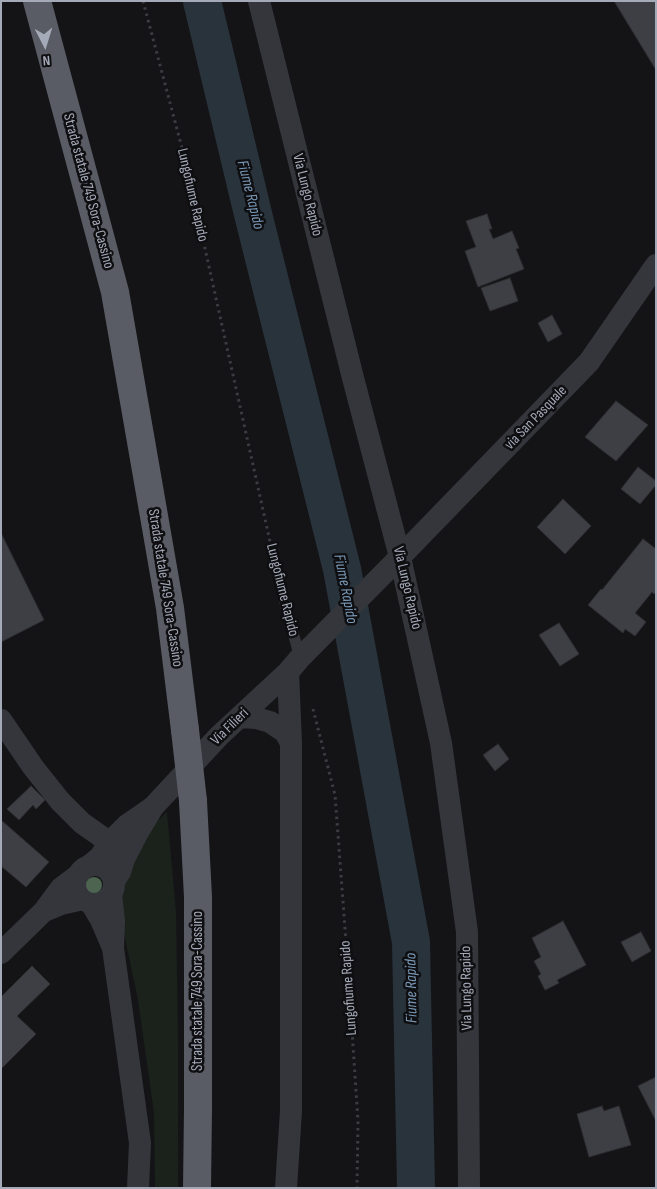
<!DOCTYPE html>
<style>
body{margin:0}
#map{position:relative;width:657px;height:1189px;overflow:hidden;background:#141417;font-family:"Sofia Sans Condensed",sans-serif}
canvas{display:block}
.frame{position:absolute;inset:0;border:2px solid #a5aab8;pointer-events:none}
.north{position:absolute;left:20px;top:20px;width:50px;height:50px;-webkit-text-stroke:4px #0f0f12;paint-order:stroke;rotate:175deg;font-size:14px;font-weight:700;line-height:20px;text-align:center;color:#a5aab8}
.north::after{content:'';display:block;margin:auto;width:18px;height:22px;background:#a5aab8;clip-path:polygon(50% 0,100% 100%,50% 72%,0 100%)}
</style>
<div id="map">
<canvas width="657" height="1189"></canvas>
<div class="frame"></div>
<div class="north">N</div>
</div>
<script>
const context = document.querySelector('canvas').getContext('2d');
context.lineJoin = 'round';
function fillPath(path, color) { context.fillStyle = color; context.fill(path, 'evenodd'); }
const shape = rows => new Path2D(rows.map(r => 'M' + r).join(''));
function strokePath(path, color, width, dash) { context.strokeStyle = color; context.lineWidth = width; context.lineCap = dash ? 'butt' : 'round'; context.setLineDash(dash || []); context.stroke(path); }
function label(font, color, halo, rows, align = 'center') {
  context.font = font + ' "Sofia Sans Condensed",sans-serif'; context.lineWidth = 5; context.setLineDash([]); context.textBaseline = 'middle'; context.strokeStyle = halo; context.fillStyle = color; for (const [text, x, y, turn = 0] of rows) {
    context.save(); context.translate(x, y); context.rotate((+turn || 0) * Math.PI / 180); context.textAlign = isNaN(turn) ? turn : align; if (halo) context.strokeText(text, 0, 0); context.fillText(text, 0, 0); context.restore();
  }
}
const green = shape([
 [167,812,176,912,178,1041,178,1188,155,1188,154,1113,138,1000,125,938,117,914,121,882,156,822]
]);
const river = shape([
 [202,1,253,214,342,569,411,942,416,1188]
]);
const building = shape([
 [614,1,656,1,656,70,614,1],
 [487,214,492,229,489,229,493,239,512,231,519,248,516,249,524,269,478,287,465,251,476,247,466,221,487,214],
 [510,278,518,301,490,311,481,288,510,278],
 [552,315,562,334,548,342,538,323,552,315],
 [616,401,648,425,616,461,585,437,616,401],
 [638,467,656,481,656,485,640,504,621,489,638,467],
 [563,499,591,526,565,554,537,527,563,499],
 [1,533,44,620,1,642,1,533],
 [643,539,656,549,656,592,654,594,652,592,635,613,646,622,635,636,625,629,623,633,588,605,601,589,602,590,643,539],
 [559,623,579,654,560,666,539,635,559,623],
 [498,744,509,759,495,771,483,755,498,744],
 [31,786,45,800,36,809,33,805,19,820,7,809,31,786],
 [1,820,49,862,26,887,1,866,1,820],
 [563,921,586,965,557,980,559,983,545,990,538,976,541,974,534,961,541,957,532,938,563,921],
 [641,932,651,951,632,962,621,942,641,932],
 [32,966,50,984,17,1016,36,1034,1,1069,1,997,32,966],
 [656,1077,656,1121,638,1086,656,1077],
 [602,1106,604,1111,619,1106,631,1145,589,1157,577,1114,602,1106]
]);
const path = shape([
 [143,1,186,163,279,582],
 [313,709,335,795,347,955,358,1121,357,1188]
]);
const service = shape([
 [283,596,300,658]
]);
const minor = shape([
 [259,1,353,378,400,557,441,743,467,932,469,1188],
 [240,717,256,718,270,722,285,732,291,743],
 [1,720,33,767,60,801,82,823,116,847,121,852,124,859],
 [153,807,219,736,288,672,300,658,400,557,589,362,656,265],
 '76 884a19 19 0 1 1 38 0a19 19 0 1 1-38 0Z',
 [89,866,100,857,109,843,127,825,153,807,138,832,124,859,120,872,114,881],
 [77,876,61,888,44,911,61,904,83,899],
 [91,903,101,920,113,948,114,921,111,894],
 [113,948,140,1143,138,1188],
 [1,953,44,911],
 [286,1188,291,1111,291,743,288,672]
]);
const trunk = shape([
 [37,1,115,292,170,608,185,730],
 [193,801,198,897,198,1109,197,1188]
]);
const trunkBridge = shape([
 [185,730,193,801]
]);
const trees = [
 [94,885]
];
const streetNames = [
 ["Strada statale 749 Sora-Cassino",88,191,75],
 ["Lungofiume Rapido",192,195,77],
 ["Via Lungo Rapido",307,195,76],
 ["via San Pasquale",536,418,-46],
 ["Strada statale 749 Sora-Cassino",165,588,81],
 ["Via Lungo Rapido",407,588,77],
 ["Lungofiume Rapido",282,590,76],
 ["Via Filieri",230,727,-44],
 ["Lungofiume Rapido",349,988,-94],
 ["Via Lungo Rapido",467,988,-91],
 ["Strada statale 749 Sora-Cassino",198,991,-90]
];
const waterNames = [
 ["Fiume Rapido",250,195,76],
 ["Fiume Rapido",345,589,79],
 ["Fiume Rapido",412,988,-91]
];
fillPath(green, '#1a221b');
strokePath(river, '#29333b', 38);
fillPath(building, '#3e3f44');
strokePath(building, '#2e2e33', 1);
strokePath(path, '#3b3d43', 3, [2.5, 4]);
strokePath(service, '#35363c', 11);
strokePath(minor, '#35363c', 22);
strokePath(trunk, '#595c64', 28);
strokePath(trunkBridge, '#595c64', 28);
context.fillStyle = '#4c6450';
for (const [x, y] of trees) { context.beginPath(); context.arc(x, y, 8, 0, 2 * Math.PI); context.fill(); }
label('15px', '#a5aab8', '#0f0f12', streetNames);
label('italic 16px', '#7998b6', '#0f0f12', waterNames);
</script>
